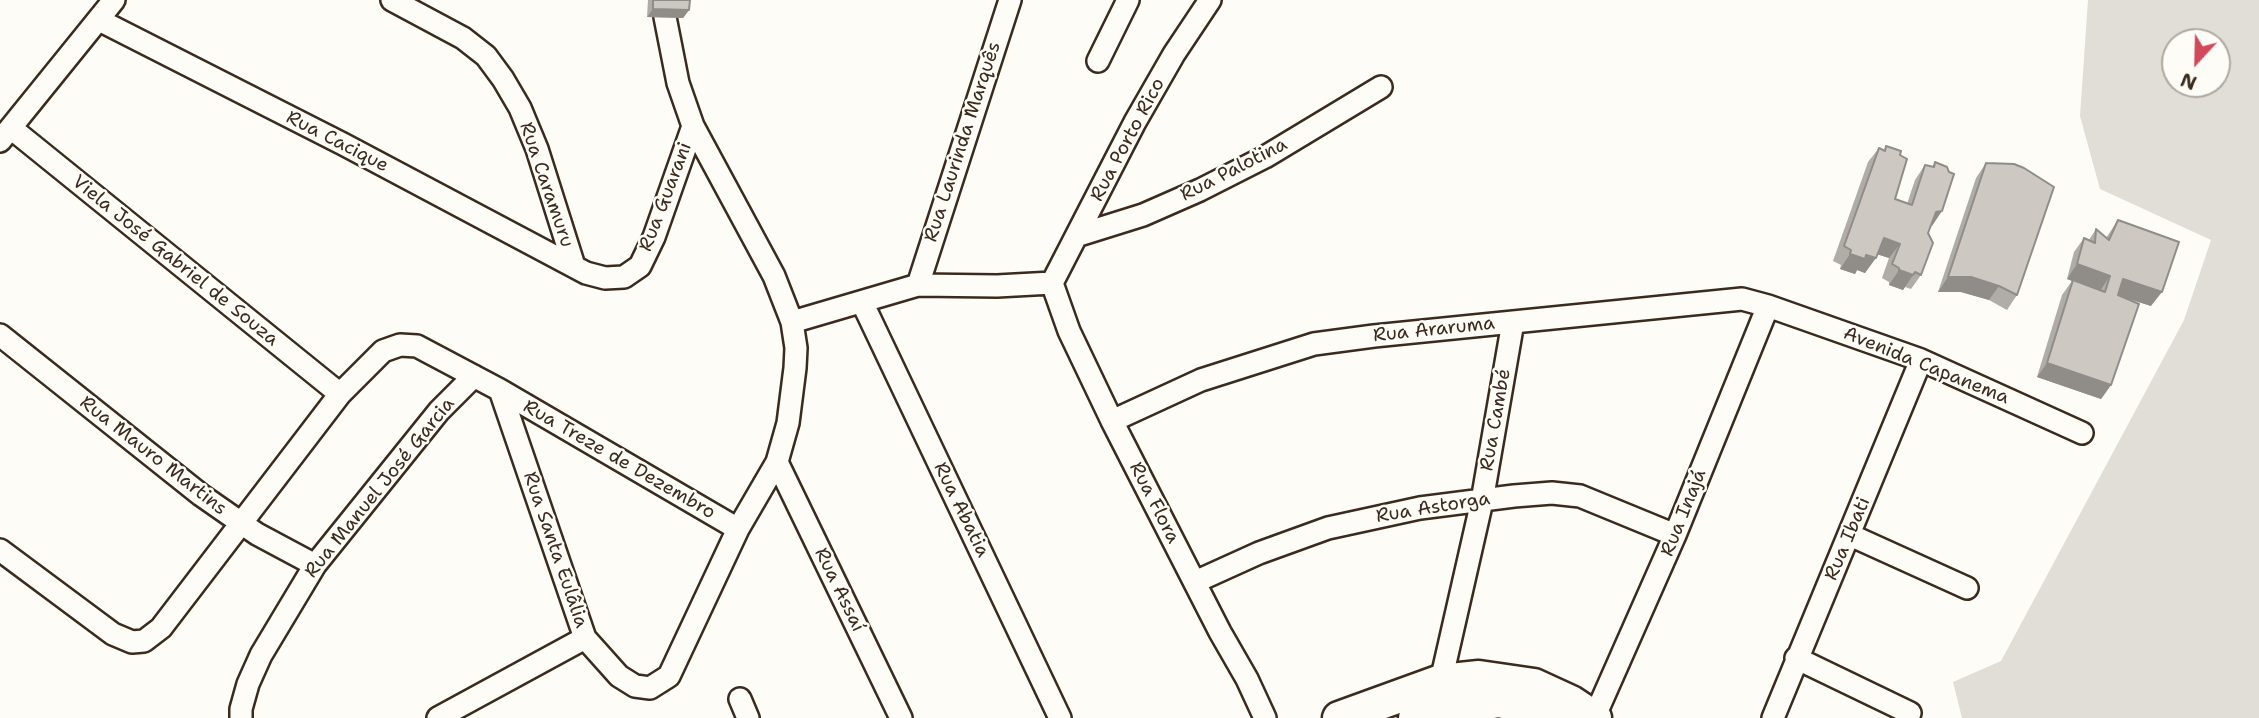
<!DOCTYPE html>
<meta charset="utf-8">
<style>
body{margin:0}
#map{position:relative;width:2259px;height:718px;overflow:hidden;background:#fdfcf7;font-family:"Shantell Sans",sans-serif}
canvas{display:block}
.north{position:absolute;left:2161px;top:28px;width:70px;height:70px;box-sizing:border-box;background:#fdfcf7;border:2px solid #afa8a0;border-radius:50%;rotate:202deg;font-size:19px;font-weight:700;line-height:28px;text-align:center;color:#3b2a1e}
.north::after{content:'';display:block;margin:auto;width:24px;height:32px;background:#d1495b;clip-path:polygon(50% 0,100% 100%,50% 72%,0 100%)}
</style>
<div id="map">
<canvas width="2259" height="718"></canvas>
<div class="north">N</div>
</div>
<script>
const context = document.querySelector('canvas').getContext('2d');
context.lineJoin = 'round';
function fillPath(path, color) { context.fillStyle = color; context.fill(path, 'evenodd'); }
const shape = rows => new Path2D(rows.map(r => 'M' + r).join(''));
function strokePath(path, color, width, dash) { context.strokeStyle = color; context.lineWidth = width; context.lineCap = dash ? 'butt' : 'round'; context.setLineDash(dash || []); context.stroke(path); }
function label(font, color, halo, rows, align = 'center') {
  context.font = font + ' "Shantell Sans",sans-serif'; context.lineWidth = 5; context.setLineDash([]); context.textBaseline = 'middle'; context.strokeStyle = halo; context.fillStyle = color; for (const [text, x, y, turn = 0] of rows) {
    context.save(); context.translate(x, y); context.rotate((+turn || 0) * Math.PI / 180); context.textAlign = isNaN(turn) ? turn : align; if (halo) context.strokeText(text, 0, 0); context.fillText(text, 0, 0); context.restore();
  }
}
const green = shape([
 [2088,0,2259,0,2259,718,1962,718,1953,682,2001,661,2184,320,2211,240,2100,189,2080,116],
 [2175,42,2217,42,2217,84,2175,84]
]);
const street = shape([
 [392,0,463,38,486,56,503,79,520,108,537,149,574,266],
 [99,20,343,144,586,273,605,278,624,277,640,266,654,237,693,126],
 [1098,61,1128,0],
 [11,128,340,394],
 [0,141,114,0],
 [1079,235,1143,215,1200,190,1265,157,1381,87],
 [1052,283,1069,331,1112,421,1220,632,1247,679,1265,718],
 [1052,283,1135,122,1174,54,1210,0],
 [918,285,1010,0],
 [862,302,1060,718],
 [792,322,918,285,997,286,1052,283],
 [0,335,201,495,257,534,315,565],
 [500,390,738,529],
 [1112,421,1201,380,1314,344,1374,336,1742,299,1768,306,1921,360,2082,433],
 [777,462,901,718],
 [1850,535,1967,588],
 [0,550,113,634,132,642,144,641,161,628,340,394,383,351,400,345,417,346,500,390,585,638,619,676,635,686,650,688,669,676,738,529,777,462,788,423,795,368,796,348,792,322,774,276,693,126,678,83,665,17],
 [1195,582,1259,553,1328,528,1420,508,1514,496,1552,493,1580,496,1675,535],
 [1796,658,1910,713],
 [1441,681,1482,501,1513,322],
 [740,699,748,718],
 [241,718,241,709,248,684,261,655,315,565,439,411,474,376],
 [438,718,585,638],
 [1594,718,1675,535,1768,306],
 [1773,718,1921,360]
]);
const secondary = shape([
 [1339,718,1441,681,1479,677,1534,685,1571,702,1595,718],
 [1415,718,1448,708,1500,701,1538,711,1551,718]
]);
const wall = shape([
 [648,0,690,0,689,10,683,18,647,17],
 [1886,146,1895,199,1907,204,1915,180,1925,165,1932,167,1935,162,1932,226,1931,226,1928,233,1921,275,1911,289,1905,287,1903,290,1889,285,1889,282,1882,278,1889,258,1877,254,1865,273,1857,270,1855,274,1840,269,1841,265,1833,261,1868,162,1879,148,1884,150],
 [1986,163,2017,295,2007,310,1989,300,1961,292,1938,292,1976,178],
 [2118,220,2151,306,2126,298,2111,385,2101,399,2037,377,2062,295,2072,281,2067,279,2074,252,2084,238,2089,240,2096,229,2106,238]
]);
const shadedWall = shape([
 [653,9,689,10,683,18,647,17],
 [1942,211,1932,226,1925,227,1936,212],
 [1884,238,1900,244,1889,258,1873,253],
 [1850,254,1866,255,1876,258,1865,273,1857,270,1855,274,1840,269],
 [2077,264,2110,276,2100,291,2067,279],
 [1899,270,1913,275,1903,290,1889,285],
 [1948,277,1971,277,1999,286,1989,300,1961,292,1938,292],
 [2123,279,2162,292,2151,306,2113,294],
 [2047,363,2111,385,2101,399,2037,377]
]);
const building = shape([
 [653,0,690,0,689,10,653,9,653,0],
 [1886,146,1901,151,1900,155,1907,159,1895,199,1912,205,1925,165,1934,167,1935,162,1947,167,1949,172,1954,174,1942,211,1936,212,1928,233,1933,243,1921,275,1915,272,1913,275,1899,270,1899,268,1892,264,1900,244,1884,238,1876,258,1866,255,1865,259,1850,254,1851,250,1844,246,1879,148,1885,151,1886,146],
 [1986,163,2014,164,2024,168,2054,187,2017,295,1999,286,1971,277,1948,277,1986,163],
 [2118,220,2179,242,2162,292,2123,279,2118,295,2139,304,2111,385,2047,363,2073,280,2105,292,2110,276,2077,264,2084,238,2095,243,2096,229,2109,240,2118,220]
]);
const streetNames = [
 ["Rua Porto Rico",1128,140,-62],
 ["Rua Cacique",337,142,27],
 ["Rua Laurinda Marquês",963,142,-72],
 ["Rua Palotina",1234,170,-27],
 ["Rua Caramuru",546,185,71],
 ["Rua Guarani",666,197,-69],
 ["Viela José Gabriel de Souza",175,261,39],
 ["Rua Araruma",1434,330,-6],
 ["Avenida Capanema",1926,366,22],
 ["Rua Cambé",1496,420,-80],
 ["Rua Mauro Martins",153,456,38],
 ["Rua Treze de Dezembro",619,460,30],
 ["Rua Manuel José Garcia",380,488,-51],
 ["Rua Flora",1154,503,63],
 ["Rua Astorga",1433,508,-9],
 ["Rua Abatia",961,510,64],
 ["Rua Inajá",1684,513,-68],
 ["Rua Ibati",1848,539,-67],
 ["Rua Santa Eulâlia",555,550,71],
 ["Rua Assaí",839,590,64]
];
fillPath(green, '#e1ded7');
strokePath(street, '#3b2a1e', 26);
strokePath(secondary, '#3b2a1e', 37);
strokePath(street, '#fdfcf7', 21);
strokePath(secondary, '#fdfcf7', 32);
fillPath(wall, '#b0aca7');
fillPath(shadedWall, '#908c88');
fillPath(building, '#cdc8c2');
strokePath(building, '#908c88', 2);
label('19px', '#3b2a1e', '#fdfcf7', streetNames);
</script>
